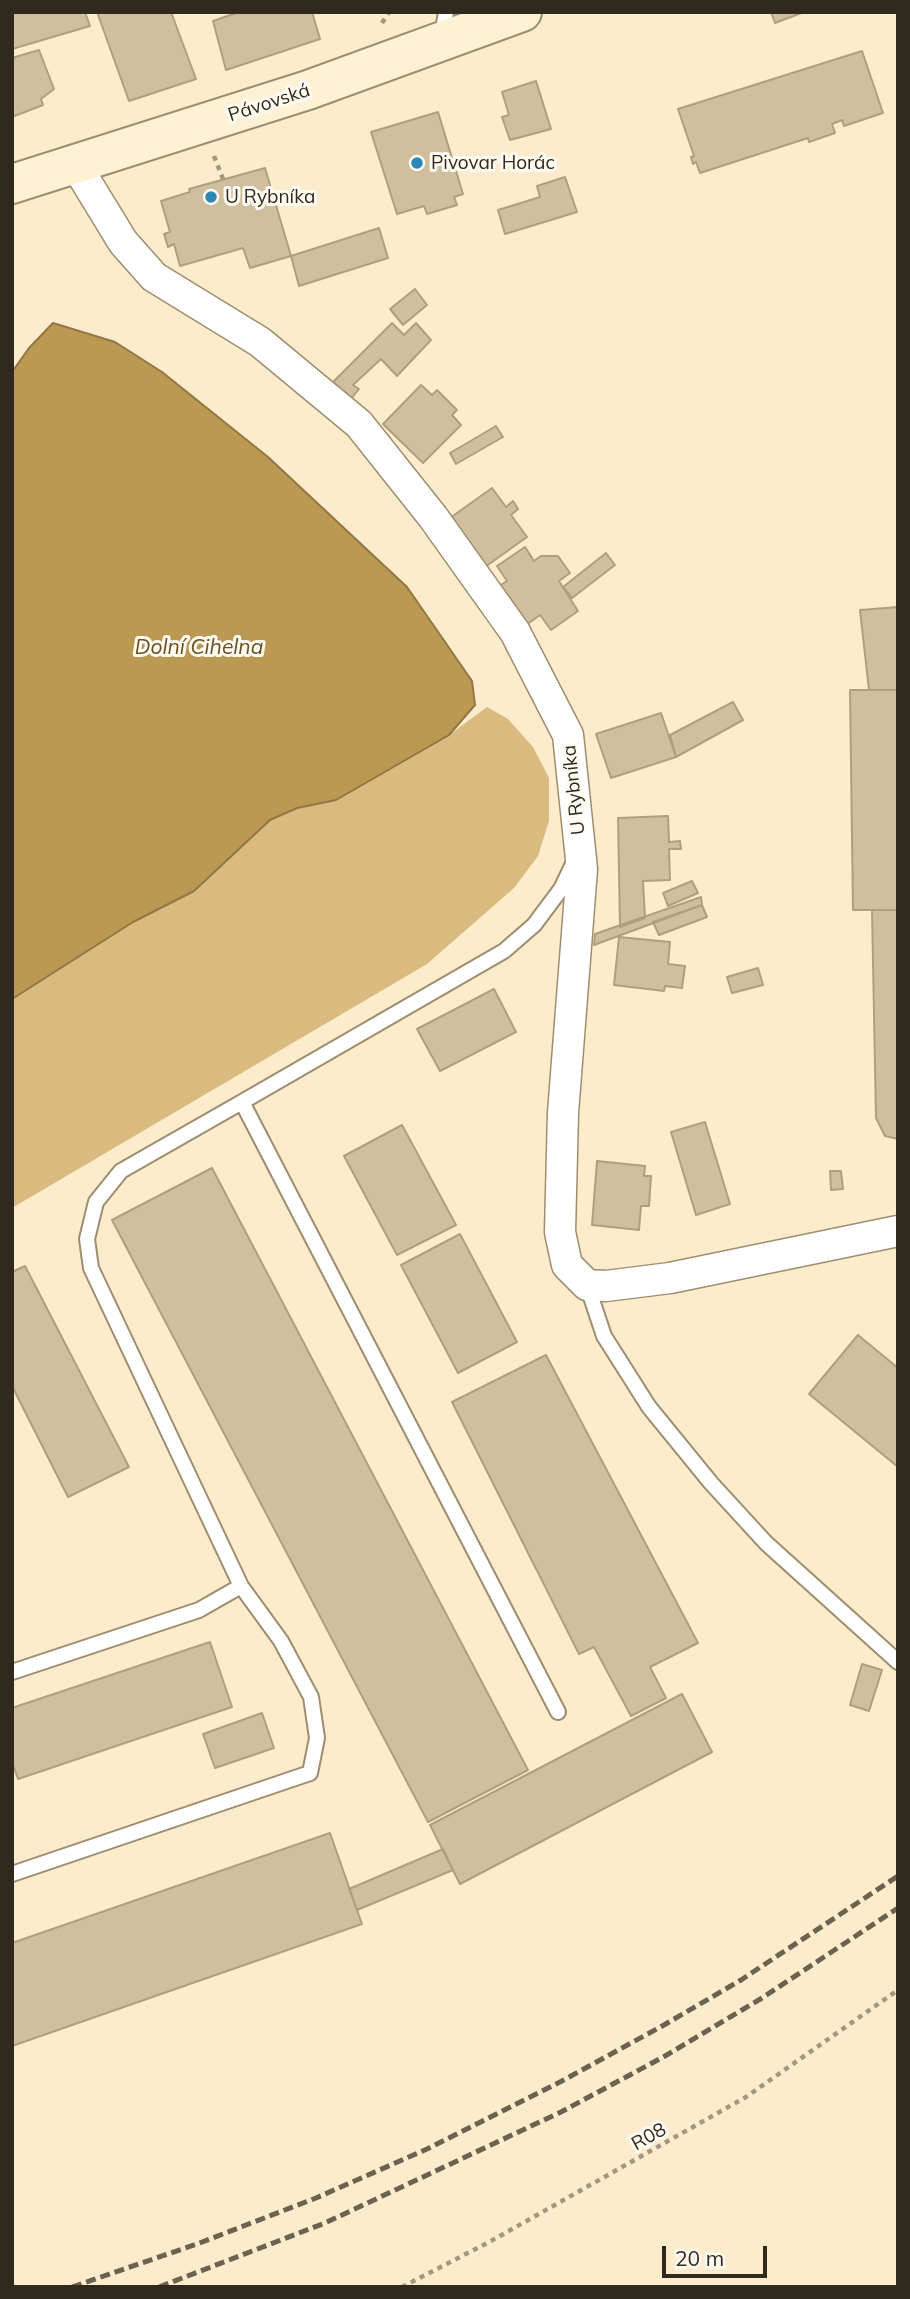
<!DOCTYPE html>
<meta charset="utf-8">
<style>
body{margin:0}
#map{position:relative;width:910px;height:2299px;overflow:hidden;background:#fdeccb;font-family:Mulish,sans-serif}
canvas{display:block}
.frame{position:absolute;inset:0;border:14px solid #30291d;pointer-events:none}
.scale{position:absolute;left:662px;top:2246px;width:105px;height:32px;box-sizing:border-box;border:4px solid #30291d;border-top:0;padding-left:9px;font-size:21px;line-height:24px;white-space:nowrap;color:#30291d;-webkit-text-stroke:5px #fefbf4;paint-order:stroke}
</style>
<div id="map">
<canvas width="910" height="2299"></canvas>
<div class="frame"></div>
<div class="scale">20 m</div>
</div>
<script>
const context = document.querySelector('canvas').getContext('2d');
context.lineJoin = 'round';
function fillPath(path, color) { context.fillStyle = color; context.fill(path, 'evenodd'); }
const shape = rows => new Path2D(rows.map(r => 'M' + r).join(''));
function strokePath(path, color, width, dash) { context.strokeStyle = color; context.lineWidth = width; context.lineCap = dash ? 'butt' : 'round'; context.setLineDash(dash || []); context.stroke(path); }
function label(font, color, halo, rows, align = 'center') {
  context.font = font + ' Mulish,sans-serif'; context.lineWidth = 6; context.setLineDash([]); context.textBaseline = 'middle'; context.strokeStyle = halo; context.fillStyle = color; for (const [text, x, y, turn = 0] of rows) {
    context.save(); context.translate(x, y); context.rotate((+turn || 0) * Math.PI / 180); context.textAlign = isNaN(turn) ? turn : align; if (halo) context.strokeText(text, 0, 0); context.fillText(text, 0, 0); context.restore();
  }
}
const green = shape([
 [487,707,508,719,533,747,549,778,549,821,538,856,514,888,427,964,12,1208,12,999,133,922,194,891,270,820,297,808,336,799,449,735]
]);
const water = shape([
 [53,323,115,342,162,372,268,457,407,587,472,681,475,705,449,735,336,800,297,808,270,820,194,891,133,922,12,999,12,372,29,348,53,323]
]);
const building = shape([
 [12,12,85,12,90,26,12,49,12,12],
 [97,12,171,12,196,79,129,101,97,12],
 [239,12,312,12,320,39,226,70,213,21,239,12],
 [771,12,804,12,775,23,771,12],
 [39,50,54,89,41,99,43,105,12,117,12,58,39,50],
 [862,51,883,113,844,126,842,120,832,124,835,133,809,142,808,138,700,173,696,162,693,164,691,157,694,156,678,109,862,51],
 [536,81,551,129,510,140,502,117,509,115,502,92,536,81],
 [438,112,463,194,454,197,457,205,427,214,424,206,397,214,371,132,438,112],
 [265,168,291,256,250,268,243,248,180,266,174,244,168,247,164,234,170,232,161,201,190,192,189,189,265,168],
 [565,177,577,212,505,234,498,210,540,197,537,186,565,177],
 [379,228,388,258,299,286,291,256,379,228],
 [415,289,427,305,403,325,390,309,415,289],
 [392,323,404,335,416,323,431,340,397,376,381,359,353,385,359,389,351,399,333,382,392,323],
 [421,385,432,395,437,390,457,410,452,415,461,425,423,463,383,424,421,385],
 [496,426,503,437,456,464,450,453,496,426],
 [492,488,506,507,513,501,518,509,511,515,527,537,485,567,450,518,492,488],
 [525,547,534,561,541,556,558,556,570,573,559,581,578,611,551,630,540,615,526,625,499,586,507,581,497,566,525,547],
 [606,553,615,565,572,598,563,587,606,553],
 [898,607,898,690,869,690,860,610,898,607],
 [850,690,898,690,898,910,853,910,850,690],
 [733,702,743,720,676,757,670,735,733,702],
 [661,713,676,757,611,778,596,734,661,713],
 [668,816,669,842,680,841,681,849,669,849,670,880,643,881,645,918,620,927,618,818,668,816],
 [692,881,698,893,668,906,663,893,692,881],
 [701,897,702,905,594,945,595,934,701,897],
 [702,905,707,917,659,935,653,922,702,905],
 [872,910,898,910,898,1139,885,1136,876,1118,872,910],
 [619,937,670,942,668,964,685,966,682,988,665,986,664,991,614,985,619,937],
 [758,968,763,985,732,993,727,977,758,968],
 [494,989,516,1032,440,1071,417,1029,494,989],
 [705,1122,730,1204,696,1215,671,1132,705,1122],
 [402,1125,456,1225,397,1255,344,1156,402,1125],
 [597,1161,645,1166,644,1176,651,1176,649,1206,641,1206,639,1230,592,1225,597,1161],
 [212,1168,528,1770,428,1822,112,1220,212,1168],
 [830,1171,841,1171,843,1189,831,1190,830,1171],
 [460,1234,517,1342,458,1373,401,1265,460,1234],
 [25,1266,129,1467,68,1497,12,1386,12,1272,25,1266],
 [858,1335,898,1368,898,1467,809,1394,858,1335],
 [546,1355,698,1643,650,1667,666,1698,631,1716,594,1647,579,1654,452,1402,546,1355],
 [210,1642,232,1707,18,1779,12,1762,12,1708,210,1642],
 [862,1664,882,1670,869,1711,850,1705,862,1664],
 [682,1694,712,1752,460,1884,430,1825,682,1694],
 [262,1713,274,1748,215,1768,203,1734,262,1713],
 [330,1833,362,1924,12,2046,12,1943,330,1833],
 [443,1849,453,1870,357,1910,349,1889,443,1849]
]);
const path = shape([
 [382,23,389,12],
 [214,156,223,179],
 [402,2287,491,2241,746,2097,898,1990]
]);
const lane = shape([
 [442,36,446,12],
 [587,1285,604,1336,649,1407,711,1483,766,1543,898,1662],
 [12,1672,199,1610,241,1586,91,1268,87,1239,96,1202,121,1171,242,1102],
 [558,1712,242,1102,504,951,534,925,561,889,574,862],
 [12,1874,310,1773,317,1738,311,1697,281,1641,241,1586]
]);
const street = shape([
 [76,165,123,242,154,277,260,342,359,424,433,517,515,632,568,735,582,869,563,1113,560,1232,567,1265,587,1285,606,1286,670,1278,898,1231]
]);
const secondary = shape([
 [12,184,308,90,522,12]
]);
const rail = shape([
 [72,2287,197,2244,316,2198,427,2149,560,2082,664,2025,741,1980,898,1876],
 [159,2287,325,2223,561,2112,665,2056,762,1998,898,1908]
]);
const markers = [
 [417,163,7,"#2c89b5"],
 [211,197,7,"#2c89b5"]
];
const streetNames = [
 ["Pávovská",269,103,-18],
 ["U Rybníka",574,790,-96],
 ["R08",649,2137,-29]
];
const poiNames = [
 ["Pivovar Horác",431,163],
 ["U Rybníka",225,197]
];
const waterNames = [
 ["Dolní Cihelna",199,648]
];
fillPath(green, '#d9bb80');
fillPath(water, '#bb9953');
strokePath(water, '#917743', 2);
fillPath(building, '#d0bf9e');
strokePath(building, '#af9f80', 2);
strokePath(lane, '#9e8e6f', 18);
strokePath(street, '#9e8e6f', 33);
strokePath(secondary, '#9e8e6f', 42);
strokePath(path, '#a3977f', 4.5, [5, 5]);
strokePath(lane, '#fff', 14);
strokePath(street, '#fff', 30);
strokePath(secondary, '#fff1d4', 38);
strokePath(rail, '#6b624f', 5, [10, 5]);
for (const [x, y, r, color] of markers) { const dot = new Path2D(); dot.arc(x, y, r, 0, 2 * Math.PI); context.fillStyle = color; context.fill(dot); strokePath(dot, '#fefbf4', 2.5); }
label('19px', '#30291d', '#fefbf4', streetNames);
label('19px', '#30291d', '#fefbf4', poiNames, 'left');
label('italic 21px', '#69511c', '#fefbf4', waterNames);
</script>
